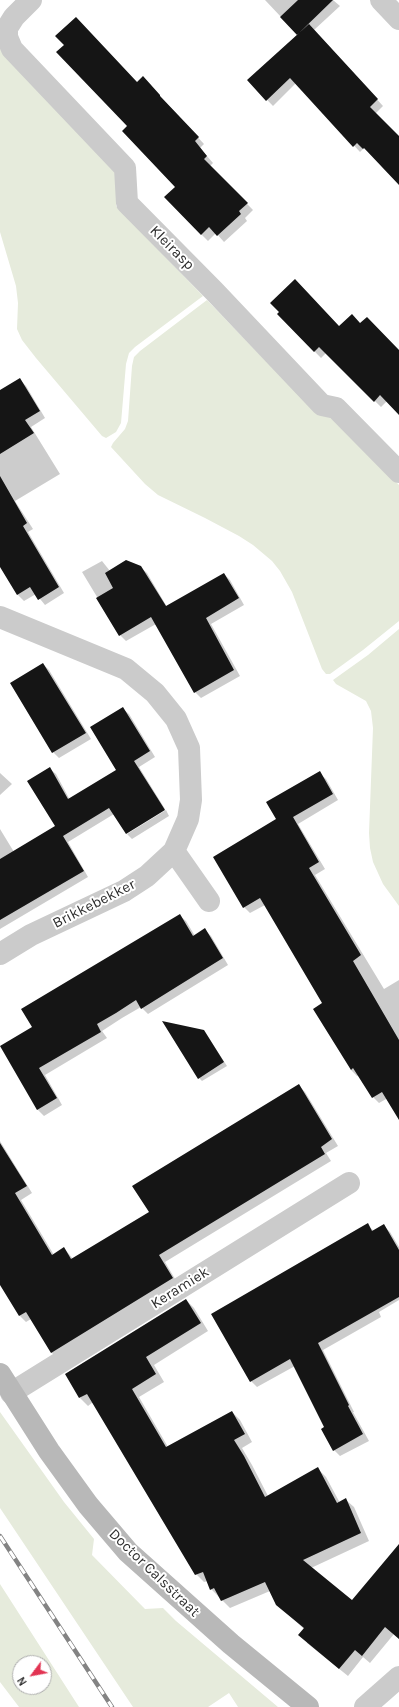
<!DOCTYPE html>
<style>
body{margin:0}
#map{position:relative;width:399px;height:1707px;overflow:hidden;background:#fff;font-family:Karla,sans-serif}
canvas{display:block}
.north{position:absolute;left:12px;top:1655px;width:40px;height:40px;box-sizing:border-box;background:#fff;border:1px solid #ababab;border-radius:50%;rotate:238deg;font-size:11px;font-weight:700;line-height:16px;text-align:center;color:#2e2e2e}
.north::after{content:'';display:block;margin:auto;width:14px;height:18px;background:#e23352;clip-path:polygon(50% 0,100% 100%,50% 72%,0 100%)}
</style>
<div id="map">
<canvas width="399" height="1707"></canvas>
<div class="north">N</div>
</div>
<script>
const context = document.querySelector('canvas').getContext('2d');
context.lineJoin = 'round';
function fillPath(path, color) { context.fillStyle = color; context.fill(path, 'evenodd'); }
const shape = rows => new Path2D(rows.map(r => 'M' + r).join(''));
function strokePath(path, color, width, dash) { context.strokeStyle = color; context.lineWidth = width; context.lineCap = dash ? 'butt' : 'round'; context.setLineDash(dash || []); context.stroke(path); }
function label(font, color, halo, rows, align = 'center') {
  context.font = font + ' Karla,sans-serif'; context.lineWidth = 4; context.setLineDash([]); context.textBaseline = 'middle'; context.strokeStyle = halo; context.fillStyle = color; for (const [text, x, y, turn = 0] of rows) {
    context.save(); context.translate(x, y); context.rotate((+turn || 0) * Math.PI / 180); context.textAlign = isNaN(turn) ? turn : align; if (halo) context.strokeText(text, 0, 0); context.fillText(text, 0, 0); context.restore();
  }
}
const green = shape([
 [0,48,116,172,116,206,203,296,135,347,129,353,126,364,121,423,116,432,106,438,102,436,36,358,22,340,17,329,18,303,16,286,0,232],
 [207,300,317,414,330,414,399,485,399,621,363,650,330,674,326,674,322,669,292,592,280,571,272,561,253,545,239,536,205,518,158,495,145,484,111,447,113,443,125,429,128,421,132,366,134,357,140,351],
 [399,629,399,906,383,884,373,862,370,848,369,833,373,728,371,711,366,701,336,684,333,680,368,655],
 [0,1412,64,1502,94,1539,92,1555,145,1609,163,1608,176,1621,278,1707,238,1707,229,1693,208,1707,133,1707,0,1508],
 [0,1584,70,1693,79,1707,19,1707,0,1682],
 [20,1663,44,1663,44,1687,20,1687]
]);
const shadow = shape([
 [265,0,333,0,340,6,314,30,383,106,375,114,399,138,399,183,371,154,364,148,360,152,296,83,273,106,248,80,298,35],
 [137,83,149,84,204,144,200,148,213,163,210,166,253,210,245,218,247,221,224,242,216,233,208,241,201,234,176,187,129,126],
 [278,314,339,327,399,376,399,413,387,401,381,407,326,353,321,358],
 [20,380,26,386,45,418,31,427,60,474,15,501,33,529,28,532,64,593,45,605,36,594,24,601,18,595,0,565,0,392],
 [102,561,110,571,140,567,147,573,167,607,224,574,230,580,244,605,211,624,240,676,201,698,195,692,156,624,126,641,120,635,82,572],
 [43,664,49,670,91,739,59,758,53,752,12,683],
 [123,709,129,714,155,757,139,767,165,809,126,832,114,814,68,842,88,877,0,929,0,829,14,852,56,827,50,769,56,774,70,800,118,770],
 [0,773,12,784,0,795],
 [319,773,326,779,338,800,298,824,325,869,315,875,384,989,399,980,399,1117,388,1098,379,1103,373,1097,359,1075,357,1076,351,1070,324,1003,265,905,250,913,244,907,277,819],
 [166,810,169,816,132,839,127,834],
 [179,915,186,921,195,936,205,930,211,936,228,965,148,1014,141,1007,122,1018,102,1031,107,1038,45,1075,62,1105,44,1116,38,1110,2,1047,33,1028],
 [204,1031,227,1066,202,1081,199,1078],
 [299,1086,305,1092,338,1146,326,1153,331,1161,165,1262,178,1284,58,1359,52,1353,31,1319,26,1322,20,1316,0,1284,0,1141,32,1193,21,1200,54,1255,64,1248,73,1259,150,1213],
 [367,1225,374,1231,384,1226,390,1232,399,1247,399,1300,379,1312,381,1317,323,1350,354,1412,353,1412,369,1441,340,1456,334,1450,326,1428,295,1366,257,1387,251,1381],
 [186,1300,194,1308,208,1331,154,1365,164,1382,139,1397,168,1447,232,1412,240,1420,252,1442,242,1448,252,1465,268,1496,318,1469,326,1477,340,1503,346,1500,354,1507,369,1541,311,1568,352,1602,399,1552,399,1639,394,1634,370,1663,363,1657,348,1676,307,1643,304,1629,277,1604,270,1591,230,1608,211,1589,208,1581,204,1582,196,1574,93,1402,88,1406,80,1398]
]);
const building = shape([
 [298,0,333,0,297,35,280,17],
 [76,17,137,82,143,76,160,95,160,96,199,137,195,141,207,156,204,159,248,203,239,211,241,214,217,236,209,227,201,235,164,197,175,187,122,131,127,126,56,52,64,45,55,36],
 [309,24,378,99,370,107,399,136,399,185,364,148,363,149,357,143,353,147,290,78,266,101,247,80],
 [295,279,339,326,352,314,360,323,367,317,399,350,399,415,380,395,374,402,319,347,314,352,277,314,279,312,270,303],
 [20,378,40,411,25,420,34,433,0,454,0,390],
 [0,476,27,523,23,526,59,587,38,600,30,587,17,595,0,567],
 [126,560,141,566,166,606,224,573,239,598,206,618,234,670,194,693,151,617,119,636,96,598,113,588,105,573],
 [43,663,86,733,52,753,10,683],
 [123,707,150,751,134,761,165,810,126,834,109,808,63,836,84,871,0,920,0,859,55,826,27,781,50,767,68,799,116,770,90,727],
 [320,771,333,794,293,817,319,862,309,868,361,955,353,961,399,1040,399,1120,382,1092,372,1098,353,1068,351,1070,313,1009,322,1003,260,898,243,908,213,857,276,819,266,802],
 [180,914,193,936,205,928,223,958,141,1009,136,1000,116,1013,97,1024,101,1032,39,1068,57,1098,37,1110,0,1046,32,1027,21,1009],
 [162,1021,204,1030,224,1062,198,1079],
 [299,1084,332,1139,321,1147,325,1154,159,1255,173,1278,51,1353,26,1312,19,1316,0,1285,0,1143,27,1186,15,1193,52,1255,64,1247,71,1259,149,1212,132,1186],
 [368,1223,372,1231,384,1224,399,1250,399,1297,318,1343,349,1405,348,1406,363,1434,333,1451,321,1429,324,1427,290,1359,250,1382,211,1314],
 [186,1299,201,1323,146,1357,156,1374,132,1389,166,1447,232,1411,245,1434,234,1440,244,1456,265,1497,318,1467,337,1503,346,1498,361,1533,303,1560,352,1600,399,1544,399,1639,385,1627,362,1656,355,1650,339,1669,298,1635,304,1628,276,1605,265,1582,221,1601,214,1588,210,1590,203,1572,195,1575,87,1394,79,1398,65,1374]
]);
const street = shape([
 [31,0,14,17,7,28,7,37,12,49,125,168,127,203,214,291,322,405,336,408,399,472],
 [381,0,399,19],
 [0,617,126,669,155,693,176,719,189,748,191,800,188,819,174,851,147,876,124,891,31,935,0,954],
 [174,851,209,901],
 [11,1393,349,1183],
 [365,1707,399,1677]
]);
const secondary = shape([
 [0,1374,49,1451,88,1505,128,1552,231,1644,308,1707]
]);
const rail = shape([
 [0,1536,112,1707]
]);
const streetNames = [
 ["Kleirasp",172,248,45],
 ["Brikkebekker",94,904,-27],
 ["Keramiek",180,1288,-32],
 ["Doctor Calsstraat",154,1573,44]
];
fillPath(green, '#e6ebdc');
fillPath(shadow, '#0003');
fillPath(building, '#151515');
strokePath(street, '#cbcbcb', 22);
strokePath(secondary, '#b8b8b8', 22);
strokePath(rail, '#838383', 4.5);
strokePath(rail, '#fff', 3, [9]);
label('15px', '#2e2e2e', '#fff', streetNames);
</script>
